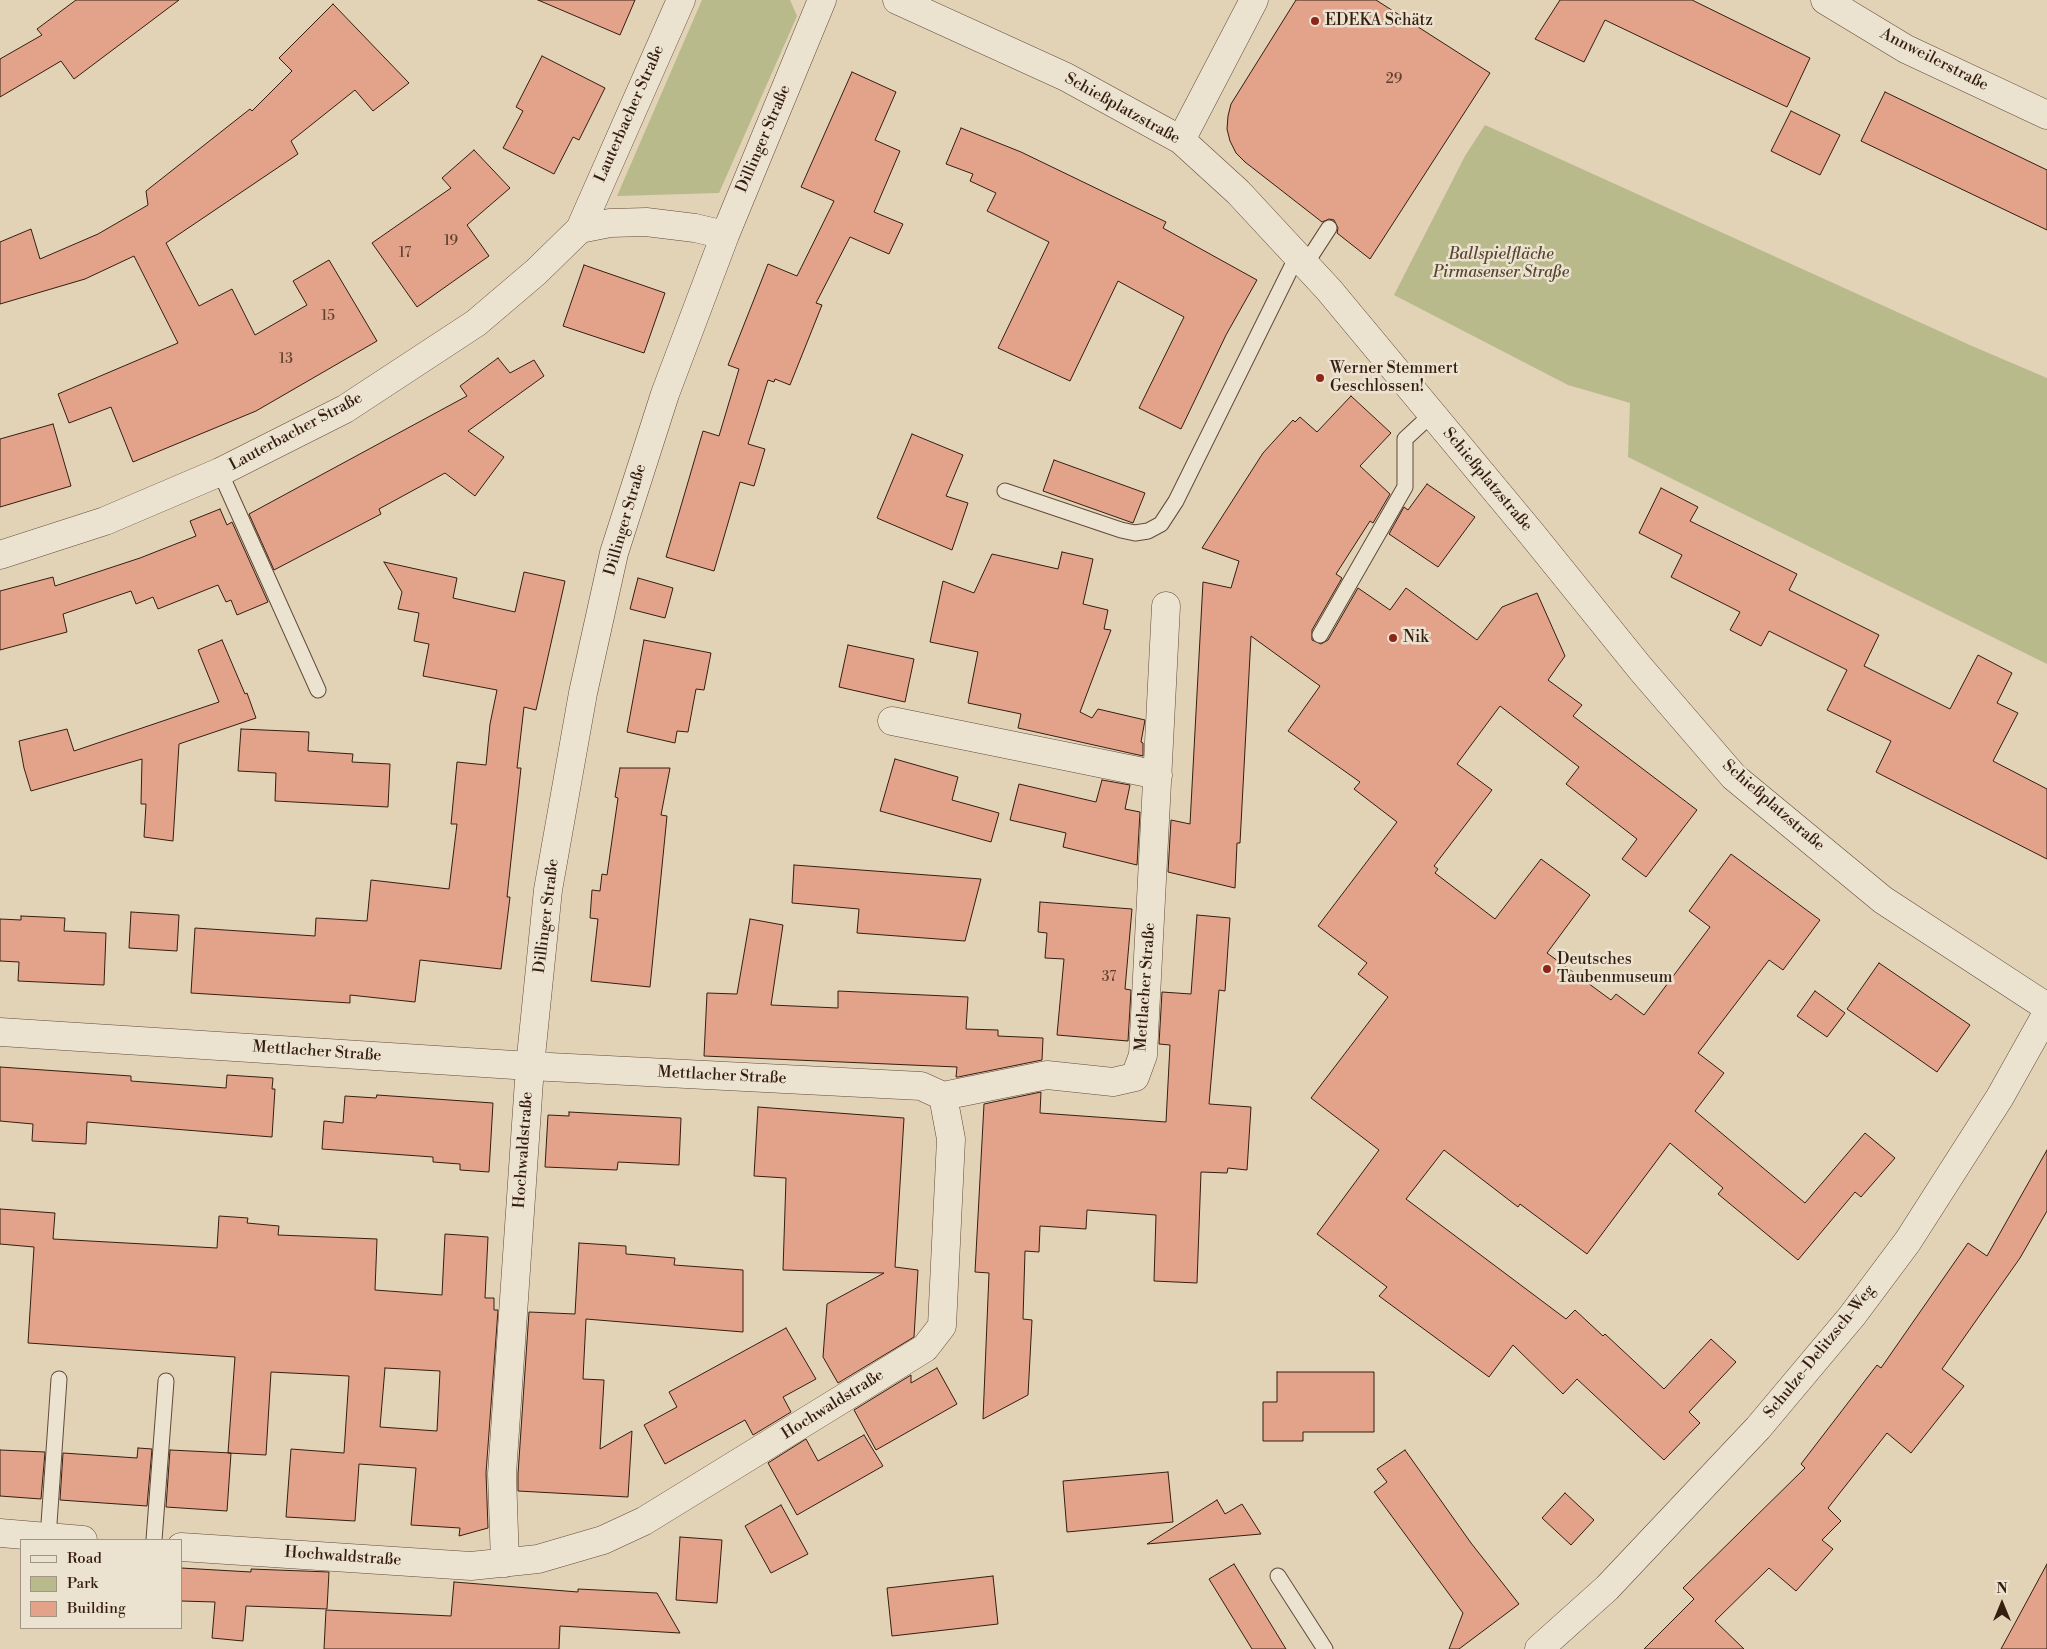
<!DOCTYPE html>
<meta charset="utf-8">
<style>
body{margin:0}
#map{position:relative;width:2047px;height:1649px;overflow:hidden;background:#e2d2b6;font-family:"Libre Bodoni",serif}
canvas{display:block}
.legend{position:absolute;left:20px;top:1539px;width:162px;height:90px;box-sizing:border-box;background:#ece2d0;border:1px solid #a39483;margin:0;padding:6px 9px;list-style:none;font-size:15px;color:#351e10}
.legend li{display:flex;align-items:center;gap:10px;height:25px}
.legend b{width:25px;border:1px solid #a39483}
.north{position:absolute;left:1977px;top:1579px;width:50px;height:50px;-webkit-text-stroke:4px #ece2d0;paint-order:stroke;rotate:0deg;font-size:14px;font-weight:700;line-height:20px;text-align:center;color:#351e10}
.north::after{content:'';display:block;margin:auto;width:18px;height:22px;background:#351e10;clip-path:polygon(50% 0,100% 100%,50% 72%,0 100%)}
</style>
<div id="map">
<canvas width="2047" height="1649"></canvas>
<ul class="legend">
<li><b style="height:6px;background:#ece2d0"></b>Road</li>
<li><b style="height:14px;background:#b8ba8b"></b>Park</li>
<li><b style="height:14px;background:#e3a38b"></b>Building</li>
</ul>
<div class="north">N</div>
</div>
<script>
const context = document.querySelector('canvas').getContext('2d');
context.lineJoin = 'round';
function fillPath(path, color) { context.fillStyle = color; context.fill(path, 'evenodd'); }
const shape = rows => new Path2D(rows.map(r => 'M' + r).join(''));
function strokePath(path, color, width, dash) { context.strokeStyle = color; context.lineWidth = width; context.lineCap = dash ? 'butt' : 'round'; context.setLineDash(dash || []); context.stroke(path); }
function label(font, color, halo, rows, align = 'center') {
  context.font = font + ' "Libre Bodoni",serif'; context.lineWidth = 5; context.setLineDash([]); context.textBaseline = 'middle'; context.strokeStyle = halo; context.fillStyle = color; for (const [text, x, y, turn = 0] of rows) {
    context.save(); context.translate(x, y); context.rotate((+turn || 0) * Math.PI / 180); context.textAlign = isNaN(turn) ? turn : align; if (halo) context.strokeText(text, 0, 0); context.fillText(text, 0, 0); context.restore();
  }
}
const green = shape([
 [702,0,790,0,797,16,719,193,617,196],
 [1485,125,1972,346,2047,378,2047,664,1628,457,1630,403,1568,385,1394,295,1465,156]
]);
const building = shape([
 [76,0,179,0,74,79,61,61,0,97,0,59,42,35,37,29,76,0],
 [538,0,635,0,620,35,538,0],
 [1296,0,1376,0,1490,73,1370,259,1337,233,1338,228,1334,220,1329,219,1322,222,1245,162,1236,153,1230,141,1227,129,1228,116,1231,104,1296,0],
 [1560,0,1692,0,1810,58,1787,107,1605,20,1584,62,1535,39,1560,0],
 [333,4,409,83,373,111,355,90,291,141,298,154,166,243,199,306,232,289,255,335,307,305,293,281,329,260,377,341,256,411,133,462,111,407,69,423,58,394,178,343,134,256,85,279,0,304,0,242,31,229,40,259,98,234,148,205,146,191,250,109,252,111,292,71,279,58,333,4],
 [542,56,605,88,579,140,573,137,554,174,503,148,523,111,516,107,542,56],
 [852,72,896,92,875,140,900,151,874,212,903,224,889,254,850,237,816,303,822,305,790,385,775,379,774,382,768,380,748,444,765,449,754,486,740,482,714,571,666,557,703,431,719,436,739,369,728,365,768,264,797,276,834,201,801,187,852,72],
 [1885,92,2047,170,2047,230,1861,141,1885,92],
 [1791,111,1840,135,1820,175,1771,151,1791,111],
 [961,128,1021,152,1166,222,1163,228,1257,280,1226,335,1181,429,1139,408,1184,317,1118,281,1070,381,998,348,1049,242,987,211,996,193,970,181,973,174,946,164,961,128],
 [474,150,510,188,467,225,489,256,417,307,372,243,451,188,442,178,474,150],
 [584,265,665,293,644,353,563,326,584,265],
 [498,358,510,373,534,360,544,376,468,431,504,457,475,496,445,473,379,509,381,514,274,570,249,514,467,396,460,386,498,358],
 [1351,396,1391,433,1360,466,1390,494,1373,523,1370,521,1336,574,1342,578,1312,630,1312,640,1321,644,1328,640,1358,588,1390,610,1406,588,1477,640,1502,607,1537,593,1565,656,1548,680,1582,705,1573,716,1697,810,1646,877,1622,859,1637,839,1566,784,1579,767,1500,706,1457,764,1492,790,1434,866,1438,869,1435,873,1495,919,1541,859,1590,895,1547,953,1611,1000,1616,994,1644,1015,1710,927,1689,911,1731,854,1820,920,1783,970,1769,960,1698,1053,1724,1073,1695,1111,1805,1203,1865,1133,1895,1158,1861,1197,1855,1192,1798,1260,1718,1194,1723,1188,1670,1143,1587,1254,1520,1204,1518,1207,1444,1150,1406,1199,1566,1319,1575,1310,1603,1336,1605,1334,1664,1389,1711,1339,1736,1362,1689,1412,1700,1423,1664,1460,1577,1379,1563,1394,1513,1345,1489,1377,1379,1296,1387,1287,1317,1234,1379,1150,1311,1098,1388,997,1358,974,1367,963,1318,926,1397,822,1354,789,1360,782,1288,731,1320,686,1251,636,1240,843,1237,843,1235,888,1168,872,1171,820,1190,824,1203,582,1231,588,1239,561,1202,548,1263,453,1293,420,1295,422,1300,417,1317,432,1351,396],
 [53,424,71,486,0,507,0,439,53,424],
 [912,434,963,455,946,496,968,503,952,550,877,518,912,434],
 [1054,460,1145,493,1133,523,1043,491,1054,460],
 [1427,484,1475,517,1438,567,1389,534,1404,507,1408,510,1427,484],
 [1661,488,1698,507,1690,521,1797,574,1789,590,1879,635,1864,666,1950,709,1978,655,2012,673,1997,703,2018,713,1993,761,2047,789,2047,859,1876,772,1891,741,1827,710,1847,670,1769,631,1761,646,1730,630,1740,612,1671,577,1682,555,1639,533,1661,488],
 [220,509,227,525,232,522,268,602,237,615,231,600,226,602,218,585,158,609,153,597,136,604,131,591,63,614,67,632,0,650,0,591,53,577,55,586,140,558,196,536,190,521,220,509],
 [1062,552,1093,559,1083,604,1108,610,1104,629,1111,630,1080,712,1092,718,1098,709,1145,720,1141,742,1143,743,1143,756,1018,728,1021,714,968,703,978,652,930,642,943,581,974,593,992,554,1058,569,1062,552],
 [384,562,457,578,453,598,515,612,524,572,565,581,536,710,524,707,517,768,521,768,507,897,510,897,501,969,420,960,415,1002,350,995,350,1003,191,993,195,928,315,936,316,918,367,921,371,880,449,889,457,824,451,824,457,762,486,765,490,724,497,690,423,676,429,644,414,641,419,613,398,609,402,592,384,562],
 [638,578,673,588,665,618,630,609,638,578],
 [222,640,245,694,247,693,256,718,179,744,173,841,144,837,146,804,141,804,142,759,31,791,24,768,19,741,67,729,74,751,219,702,198,650,222,640],
 [644,640,711,653,704,690,696,689,688,732,677,731,675,743,627,732,644,640],
 [848,645,914,659,905,702,839,687,848,645],
 [241,729,309,732,308,751,353,754,352,762,390,764,388,807,275,801,276,773,238,771,241,729],
 [895,759,958,777,952,800,999,813,991,842,880,811,895,759],
 [620,768,670,768,661,815,667,816,650,987,591,981,598,919,590,918,592,890,600,891,602,874,607,875,618,798,615,797,620,768],
 [1102,780,1130,785,1125,809,1140,812,1137,865,1063,847,1066,833,1010,820,1019,784,1096,802,1102,780],
 [794,865,981,879,965,941,857,933,859,909,792,903,794,865],
 [1040,902,1132,909,1125,989,1131,990,1128,1041,1057,1035,1064,959,1045,958,1047,933,1038,932,1040,902],
 [131,912,179,915,177,951,129,948,131,912],
 [1197,915,1230,918,1225,991,1219,990,1209,1104,1251,1107,1247,1170,1228,1168,1227,1173,1201,1172,1197,1283,1154,1281,1156,1215,1087,1210,1086,1229,1040,1226,1039,1252,1025,1251,1023,1319,1032,1320,1028,1395,983,1419,989,1273,975,1272,984,1104,1041,1092,1040,1113,1166,1122,1170,1045,1159,1044,1162,992,1191,994,1197,915],
 [21,916,65,918,64,931,106,933,104,985,18,981,19,962,0,961,0,919,21,920,21,916],
 [750,919,783,925,771,1005,838,1008,838,991,968,997,966,1029,998,1030,998,1036,1043,1038,1042,1060,958,1077,956,1077,957,1067,704,1056,707,993,737,994,750,919],
 [1879,963,1970,1025,1937,1072,1847,1009,1879,963],
 [1815,991,1845,1013,1827,1037,1797,1016,1815,991],
 [0,1067,131,1076,131,1081,226,1088,227,1075,273,1078,272,1089,275,1089,272,1137,87,1122,86,1144,32,1141,33,1124,0,1121,0,1067],
 [377,1095,493,1103,489,1172,460,1170,460,1164,433,1162,433,1157,322,1149,324,1121,343,1123,345,1096,376,1098,377,1095],
 [758,1107,904,1118,895,1267,918,1270,914,1337,838,1383,823,1357,827,1304,884,1273,783,1270,786,1178,754,1176,758,1107],
 [569,1112,681,1118,679,1165,618,1162,617,1170,545,1167,548,1115,569,1116,569,1112],
 [2047,1150,2047,1211,2020,1258,1942,1369,1964,1386,1911,1453,1887,1433,1828,1508,1841,1521,1822,1540,1833,1549,1796,1591,1769,1568,1715,1621,1744,1649,1644,1649,1694,1599,1683,1588,1805,1468,1801,1464,1877,1365,1881,1368,1968,1243,1987,1256,2047,1150],
 [0,1209,55,1213,53,1239,217,1248,219,1216,248,1218,247,1223,279,1226,278,1235,377,1239,375,1290,442,1295,445,1234,488,1237,485,1298,494,1298,494,1310,498,1310,486,1473,488,1528,459,1536,460,1528,411,1525,416,1468,359,1464,355,1521,286,1517,291,1449,344,1453,349,1376,271,1372,266,1455,228,1453,235,1357,28,1343,34,1247,0,1244,0,1209],
 [385,1368,440,1371,437,1431,380,1427,385,1368],
 [579,1243,626,1246,626,1254,675,1258,674,1265,743,1270,743,1332,586,1319,583,1379,604,1380,600,1449,632,1431,628,1497,518,1491,518,1474,529,1312,575,1314,579,1243],
 [786,1328,816,1379,783,1397,791,1412,753,1435,745,1420,665,1464,644,1425,677,1407,669,1392,786,1328],
 [937,1368,957,1404,876,1450,854,1410,911,1375,911,1383,937,1368],
 [1277,1372,1374,1372,1374,1432,1303,1432,1303,1441,1263,1441,1263,1402,1277,1402,1277,1372],
 [864,1435,883,1466,797,1515,768,1463,806,1439,818,1461,864,1435],
 [138,1448,152,1449,147,1506,60,1500,63,1453,137,1458,138,1448],
 [0,1450,45,1452,41,1499,0,1496,0,1450],
 [170,1450,231,1453,227,1511,166,1507,170,1450],
 [1405,1450,1471,1543,1519,1604,1459,1649,1449,1649,1463,1613,1374,1492,1387,1482,1377,1469,1405,1450],
 [1168,1472,1173,1522,1067,1532,1063,1481,1168,1472],
 [1565,1493,1594,1520,1571,1545,1542,1518,1565,1493],
 [1217,1500,1225,1514,1242,1504,1261,1534,1147,1544,1217,1500],
 [781,1505,808,1554,771,1573,745,1526,781,1505],
 [680,1537,722,1540,717,1603,676,1600,680,1537],
 [1234,1564,1286,1649,1252,1649,1209,1579,1234,1564],
 [2047,1564,2047,1649,2001,1649,2047,1564],
 [181,1568,251,1572,251,1569,329,1572,327,1609,246,1606,243,1641,212,1638,215,1602,181,1601,181,1568],
 [993,1576,998,1624,892,1636,887,1588,993,1576],
 [454,1582,578,1592,578,1589,657,1593,680,1633,560,1626,559,1649,324,1649,326,1610,451,1616,454,1582]
]);
const lane = shape([
 [1305,265,1329,228],
 [220,472,318,690],
 [1005,491,1121,530,1135,533,1148,531,1161,524,1176,501,1297,256],
 [1320,635,1405,487,1405,439,1432,414],
 [48,1538,59,1379],
 [154,1540,166,1381],
 [1278,1576,1325,1649]
]);
const street = shape([
 [897,0,1066,77,1181,140,1238,192,1329,290,1531,533,1640,668,1734,777,1883,900,2047,1007],
 [1825,0,1906,49,2047,115],
 [1181,140,1254,0],
 [580,229,681,0],
 [0,555,105,521,220,472,345,409,476,323,536,272,580,229,610,223,646,222,695,228,725,235],
 [892,721,1158,775],
 [0,1032,530,1066,921,1086,943,1096,1047,1075,1113,1082,1135,1077,1143,1055,1166,606],
 [0,1533,83,1540],
 [181,1547,471,1566,538,1559,603,1540,644,1521,925,1348,942,1326,951,1139,943,1096],
 [505,1563,502,1474,530,1066,548,890,583,693,614,553,665,394,725,235,822,0],
 [1539,1649,1607,1588,1758,1428,1852,1316,1908,1241,2000,1097,2047,1013]
]);
const markers = [
 [1315,21,5,"#8f2418"],
 [1320,378,5,"#8f2418"],
 [1393,638,5,"#8f2418"],
 [1547,969,5,"#8f2418"]
];
const numberNames = [
 ["29",1394,80],
 ["19",451,242],
 ["17",405,254],
 ["15",328,317],
 ["13",286,360],
 ["37",1109,978]
];
const poiNames = [
 ["EDEKA Schätz",1325,21],
 ["Werner Stemmert",1330,369],
 ["Geschlossen!",1330,387],
 ["Nik",1403,638],
 ["Deutsches",1557,960],
 ["Taubenmuseum",1557,978]
];
const streetNames = [
 ["Annweilerstraße",1934,60,27],
 ["Schießplatzstraße",1122,109,29],
 ["Lauterbacher Straße",630,114,-66],
 ["Dillinger Straße",764,139,-67],
 ["Lauterbacher Straße",296,432,-28],
 ["Schießplatzstraße",1487,480,50],
 ["Dillinger Straße",626,520,-74],
 ["Schießplatzstraße",1773,806,41],
 ["Dillinger Straße",547,916,-83],
 ["Mettlacher Straße",1146,987,-86],
 ["Mettlacher Straße",317,1052,4],
 ["Mettlacher Straße",722,1076,3],
 ["Hochwaldstraße",524,1150,-86],
 ["Schulze-Delitzsch-Weg",1820,1352,-51],
 ["Hochwaldstraße",833,1405,-32],
 ["Hochwaldstraße",343,1557,4]
];
const parkNames = [
 ["Ballspielfläche",1501,255],
 ["Pirmasenser Straße",1501,273]
];
fillPath(green, '#b8ba8b');
fillPath(building, '#e3a38b');
strokePath(building, '#351e10', 1);
strokePath(lane, '#604b3a', 17);
strokePath(street, '#604b3a', 29);
strokePath(lane, '#ece2d0', 15);
strokePath(street, '#ece2d0', 28);
for (const [x, y, r, color] of markers) { const dot = new Path2D(); dot.arc(x, y, r, 0, 2 * Math.PI); context.fillStyle = color; context.fill(dot); strokePath(dot, '#ece2d0', 2); }
label('14px', '#603f2f', null, numberNames);
label('16px', '#351e10', '#ece2d0', poiNames, 'left');
label('16px', '#351e10', '#ece2d0', streetNames);
label('italic 16px', '#56452f', '#ece2d0', parkNames);
</script>
